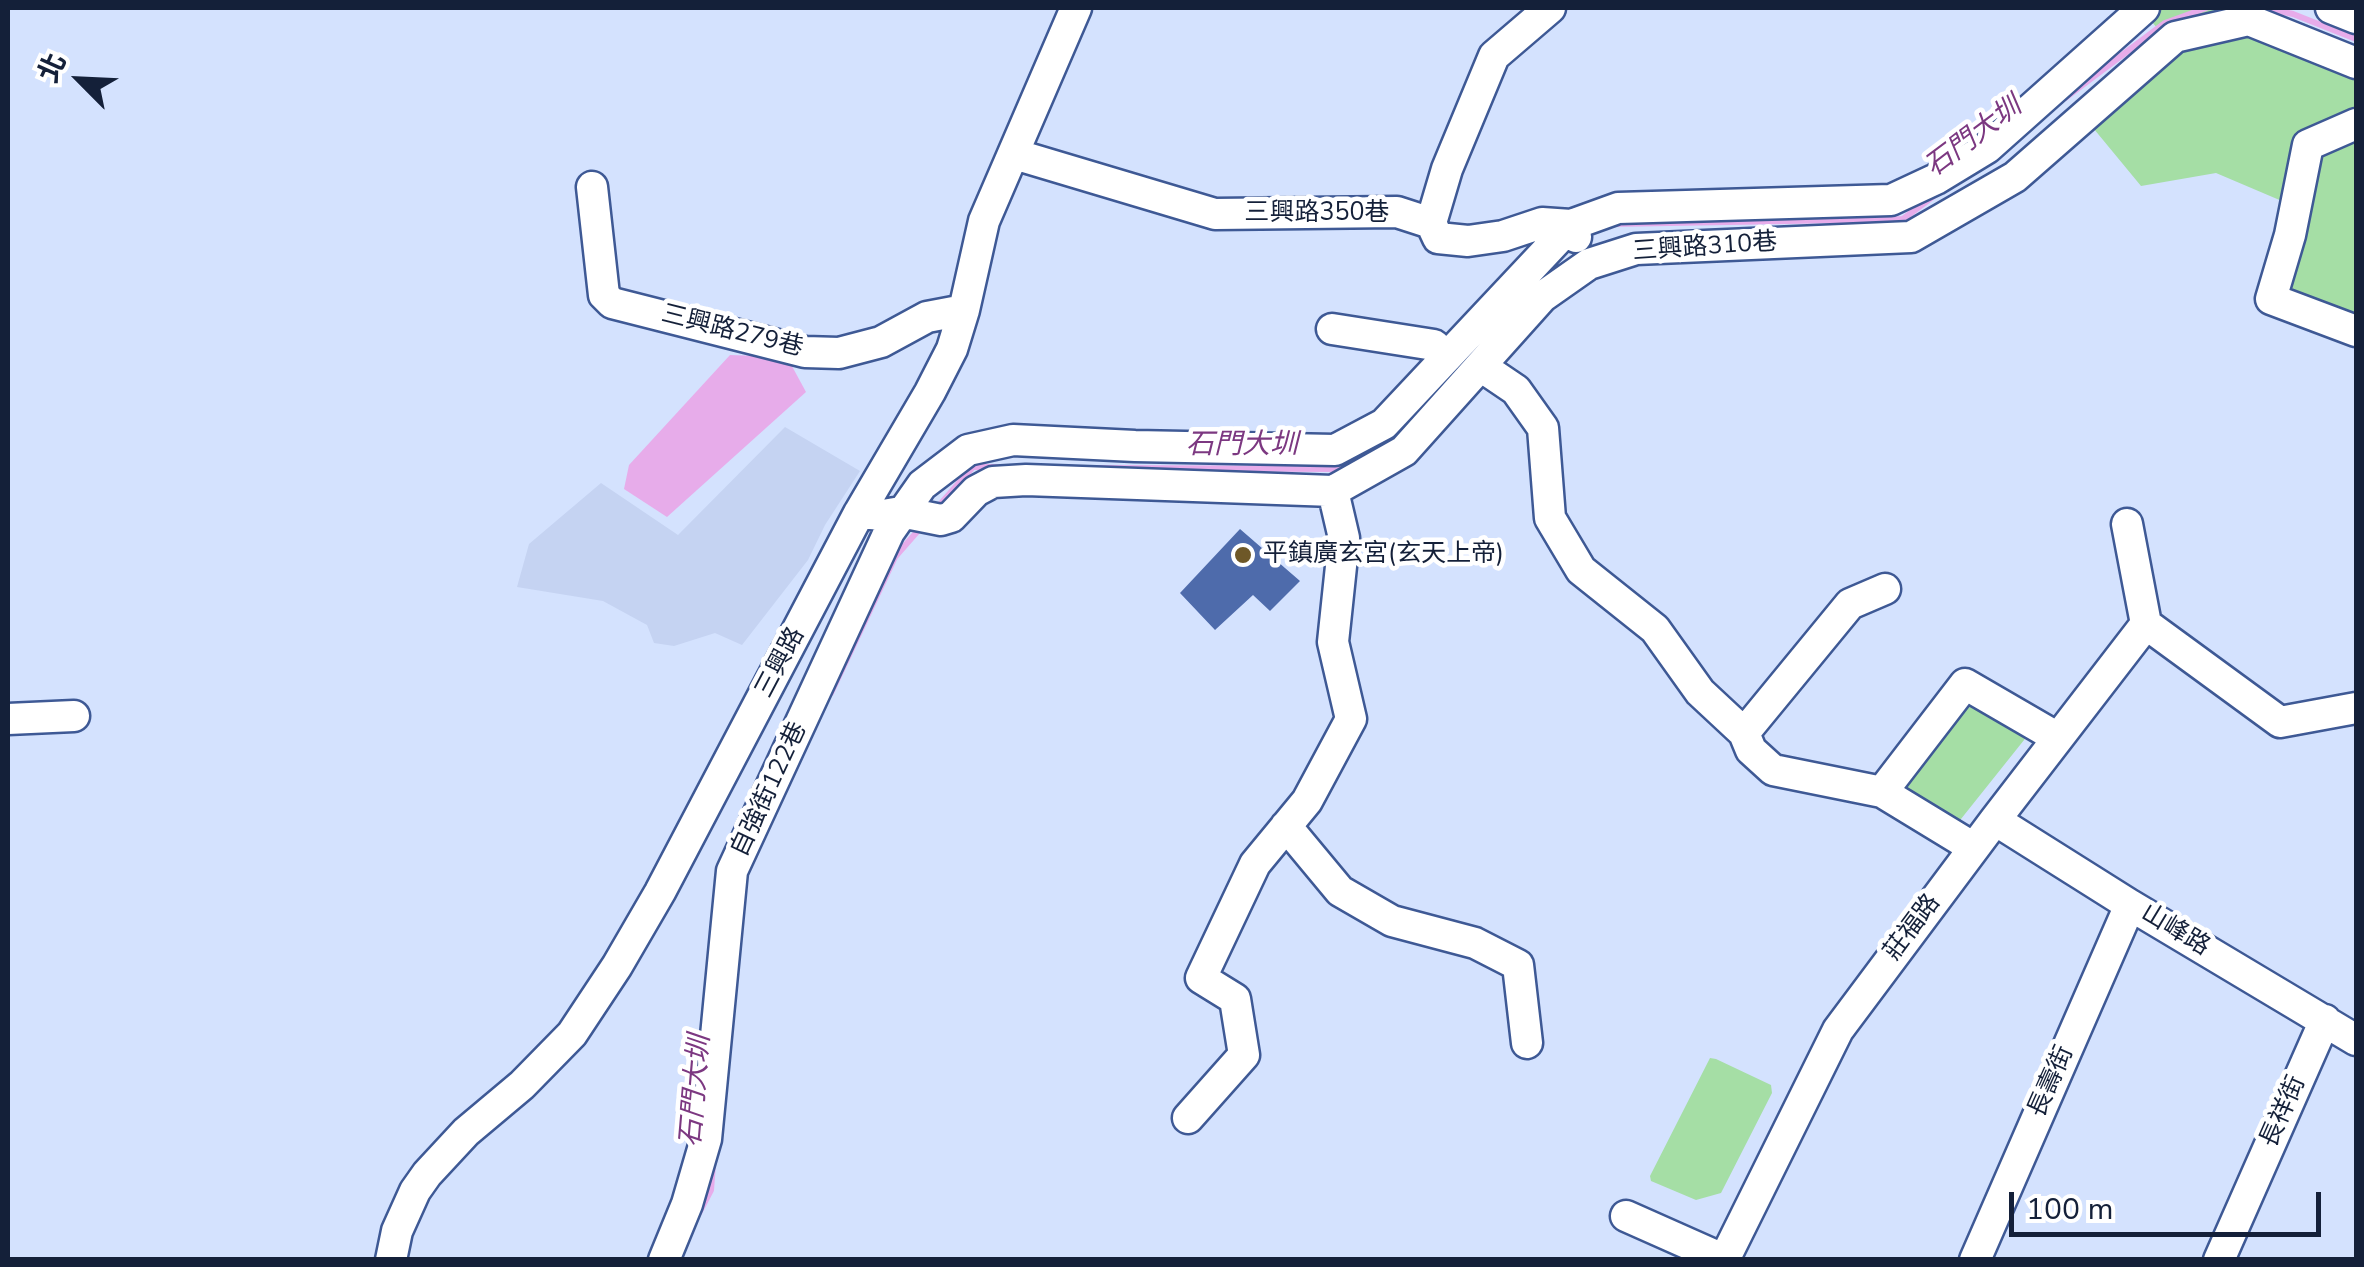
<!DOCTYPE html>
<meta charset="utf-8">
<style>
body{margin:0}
#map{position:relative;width:2364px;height:1267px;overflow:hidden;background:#d4e2fe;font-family:"Nunito Sans","Noto Sans TC",sans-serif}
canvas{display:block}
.frame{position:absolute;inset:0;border:10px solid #142039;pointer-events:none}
.north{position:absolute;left:30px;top:30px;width:100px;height:100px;-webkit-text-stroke:8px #fff;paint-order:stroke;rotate:294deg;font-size:28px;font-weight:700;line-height:40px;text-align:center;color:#142039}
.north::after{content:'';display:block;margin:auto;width:35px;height:45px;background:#142039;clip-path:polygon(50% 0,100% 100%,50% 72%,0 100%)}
.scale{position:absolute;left:2009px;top:1192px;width:312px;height:45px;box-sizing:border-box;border:5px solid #142039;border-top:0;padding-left:12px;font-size:30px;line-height:35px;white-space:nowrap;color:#142039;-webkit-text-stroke:8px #fff;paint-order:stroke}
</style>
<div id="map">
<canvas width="2364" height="1267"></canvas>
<div class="frame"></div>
<div class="north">北</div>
<div class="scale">100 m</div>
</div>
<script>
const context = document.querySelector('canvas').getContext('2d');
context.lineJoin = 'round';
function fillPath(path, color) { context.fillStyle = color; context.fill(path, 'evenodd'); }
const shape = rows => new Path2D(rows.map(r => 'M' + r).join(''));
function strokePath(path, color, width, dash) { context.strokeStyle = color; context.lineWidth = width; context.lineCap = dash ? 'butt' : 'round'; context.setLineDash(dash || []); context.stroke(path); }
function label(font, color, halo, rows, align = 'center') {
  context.font = font + ' "Nunito Sans","Noto Sans TC",sans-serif'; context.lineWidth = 9; context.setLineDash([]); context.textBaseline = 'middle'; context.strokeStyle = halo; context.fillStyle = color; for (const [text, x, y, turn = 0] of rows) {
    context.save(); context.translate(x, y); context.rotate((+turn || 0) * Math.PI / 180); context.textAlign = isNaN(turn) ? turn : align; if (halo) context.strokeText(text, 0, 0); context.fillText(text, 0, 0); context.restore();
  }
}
const built = shape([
 [785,427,860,471,825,525,808,560,742,645,715,633,674,646,654,643,647,625,603,601,517,587,529,544,601,483,678,535]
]);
const green = shape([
 [2140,8,2259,8,2249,38,2356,74,2356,320,2282,292,2303,210,2216,173,2141,186,2089,123,2175,49],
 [1976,697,2032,730,1957,824,1905,790],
 [1710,1058,1716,1059,1771,1085,1772,1093,1721,1193,1696,1200,1651,1181,1650,1176]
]);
const water = shape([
 [730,355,787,357,806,392,667,517,624,489,629,465]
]);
const stream = shape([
 [2265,8,2293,14,2356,39],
 [2065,98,2165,23,2206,8],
 [1611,224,1903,219,1939,192],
 [1360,460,1380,441],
 [1094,468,1346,469],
 [937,508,973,467,996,467],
 [831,693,895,557,923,525],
 [699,1213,711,1190,713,1164]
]);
const building = shape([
 [1240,529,1300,581,1270,611,1253,595,1215,630,1180,593]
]);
const minor = shape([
 [2331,8,2356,18],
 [2356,124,2308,145,2290,235,2271,299,2356,331],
 [1014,154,1215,214,1397,212,1431,223,1438,238,1468,241,1503,236,1542,223,1571,225,1576,237],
 [592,187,604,295,612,303,805,352,839,353,881,342,927,317,964,310],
 [1431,223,1447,169,1494,56,1550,8],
 [1332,329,1434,345,1447,357],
 [1482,367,1516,390,1543,428,1550,518,1581,570,1655,629,1700,692,1744,733,1751,750,1773,770,1882,792,1974,848],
 [859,513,883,515,901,512,941,520,951,517,976,491,993,482,1026,480,1333,491,1404,451,1542,297,1589,264,1636,249,1911,237,2015,177,2175,37,2249,20,2356,63],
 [2127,524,2146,624],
 [2146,624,2280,722,2356,708],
 [8,719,74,716],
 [1744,733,1850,604,1885,589],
 [1882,792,1965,684,2058,738],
 [1995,820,2130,905,2356,1040],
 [1286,826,1340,891,1392,921,1475,943,1518,965,1527,1043],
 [1188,1118,1244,1055,1235,999,1201,978,1255,864,1307,801,1351,719,1333,642,1344,538,1333,491],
 [1626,1216,1725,1260],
 [391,1260,397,1231,415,1191,427,1174,466,1132,522,1085,572,1034,617,966,660,892,859,513,930,392,952,349,964,310,984,221,1076,8],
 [664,1260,687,1204,706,1139,732,871,889,532,922,485,968,450,1013,440,1135,446,1335,450,1384,424,1571,225,1618,208,1891,200,1936,179,1987,148,2144,8],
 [1724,1260,1838,1030,1995,820,2146,624],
 [1975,1260,2130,905],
 [2219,1260,2325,1020]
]);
const markers = [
 [1243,555,10,"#6e5828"]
];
const streetNames = [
 ["三興路350巷",1317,214],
 ["三興路310巷",1705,248,-4],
 ["三興路279巷",732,332,14],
 ["三興路",781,663,-62],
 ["自強街122巷",770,790,-65],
 ["莊福路",1913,928,-53],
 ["山峰路",2175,931,31],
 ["長壽街",2052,1082,-66],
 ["長祥街",2284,1112,-66]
];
const poiNames = [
 ["平鎮廣玄宮(玄天上帝)",1263,555]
];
const waterNames = [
 ["石門大圳",1974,138,-37],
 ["石門大圳",1242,446],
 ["石門大圳",697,1091,-85]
];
fillPath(built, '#c5d3f2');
fillPath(green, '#a5dea5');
fillPath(water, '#e7acea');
strokePath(stream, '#e7acea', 6);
fillPath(building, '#4e6bab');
strokePath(minor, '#3e5995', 35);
strokePath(minor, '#fff', 30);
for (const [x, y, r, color] of markers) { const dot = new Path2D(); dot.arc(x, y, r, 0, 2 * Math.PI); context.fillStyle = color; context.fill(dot); strokePath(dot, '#fff', 4); }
label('25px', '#142039', '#fff', streetNames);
label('25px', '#142039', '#fff', poiNames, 'left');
label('italic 28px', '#7c3881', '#fff', waterNames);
</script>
